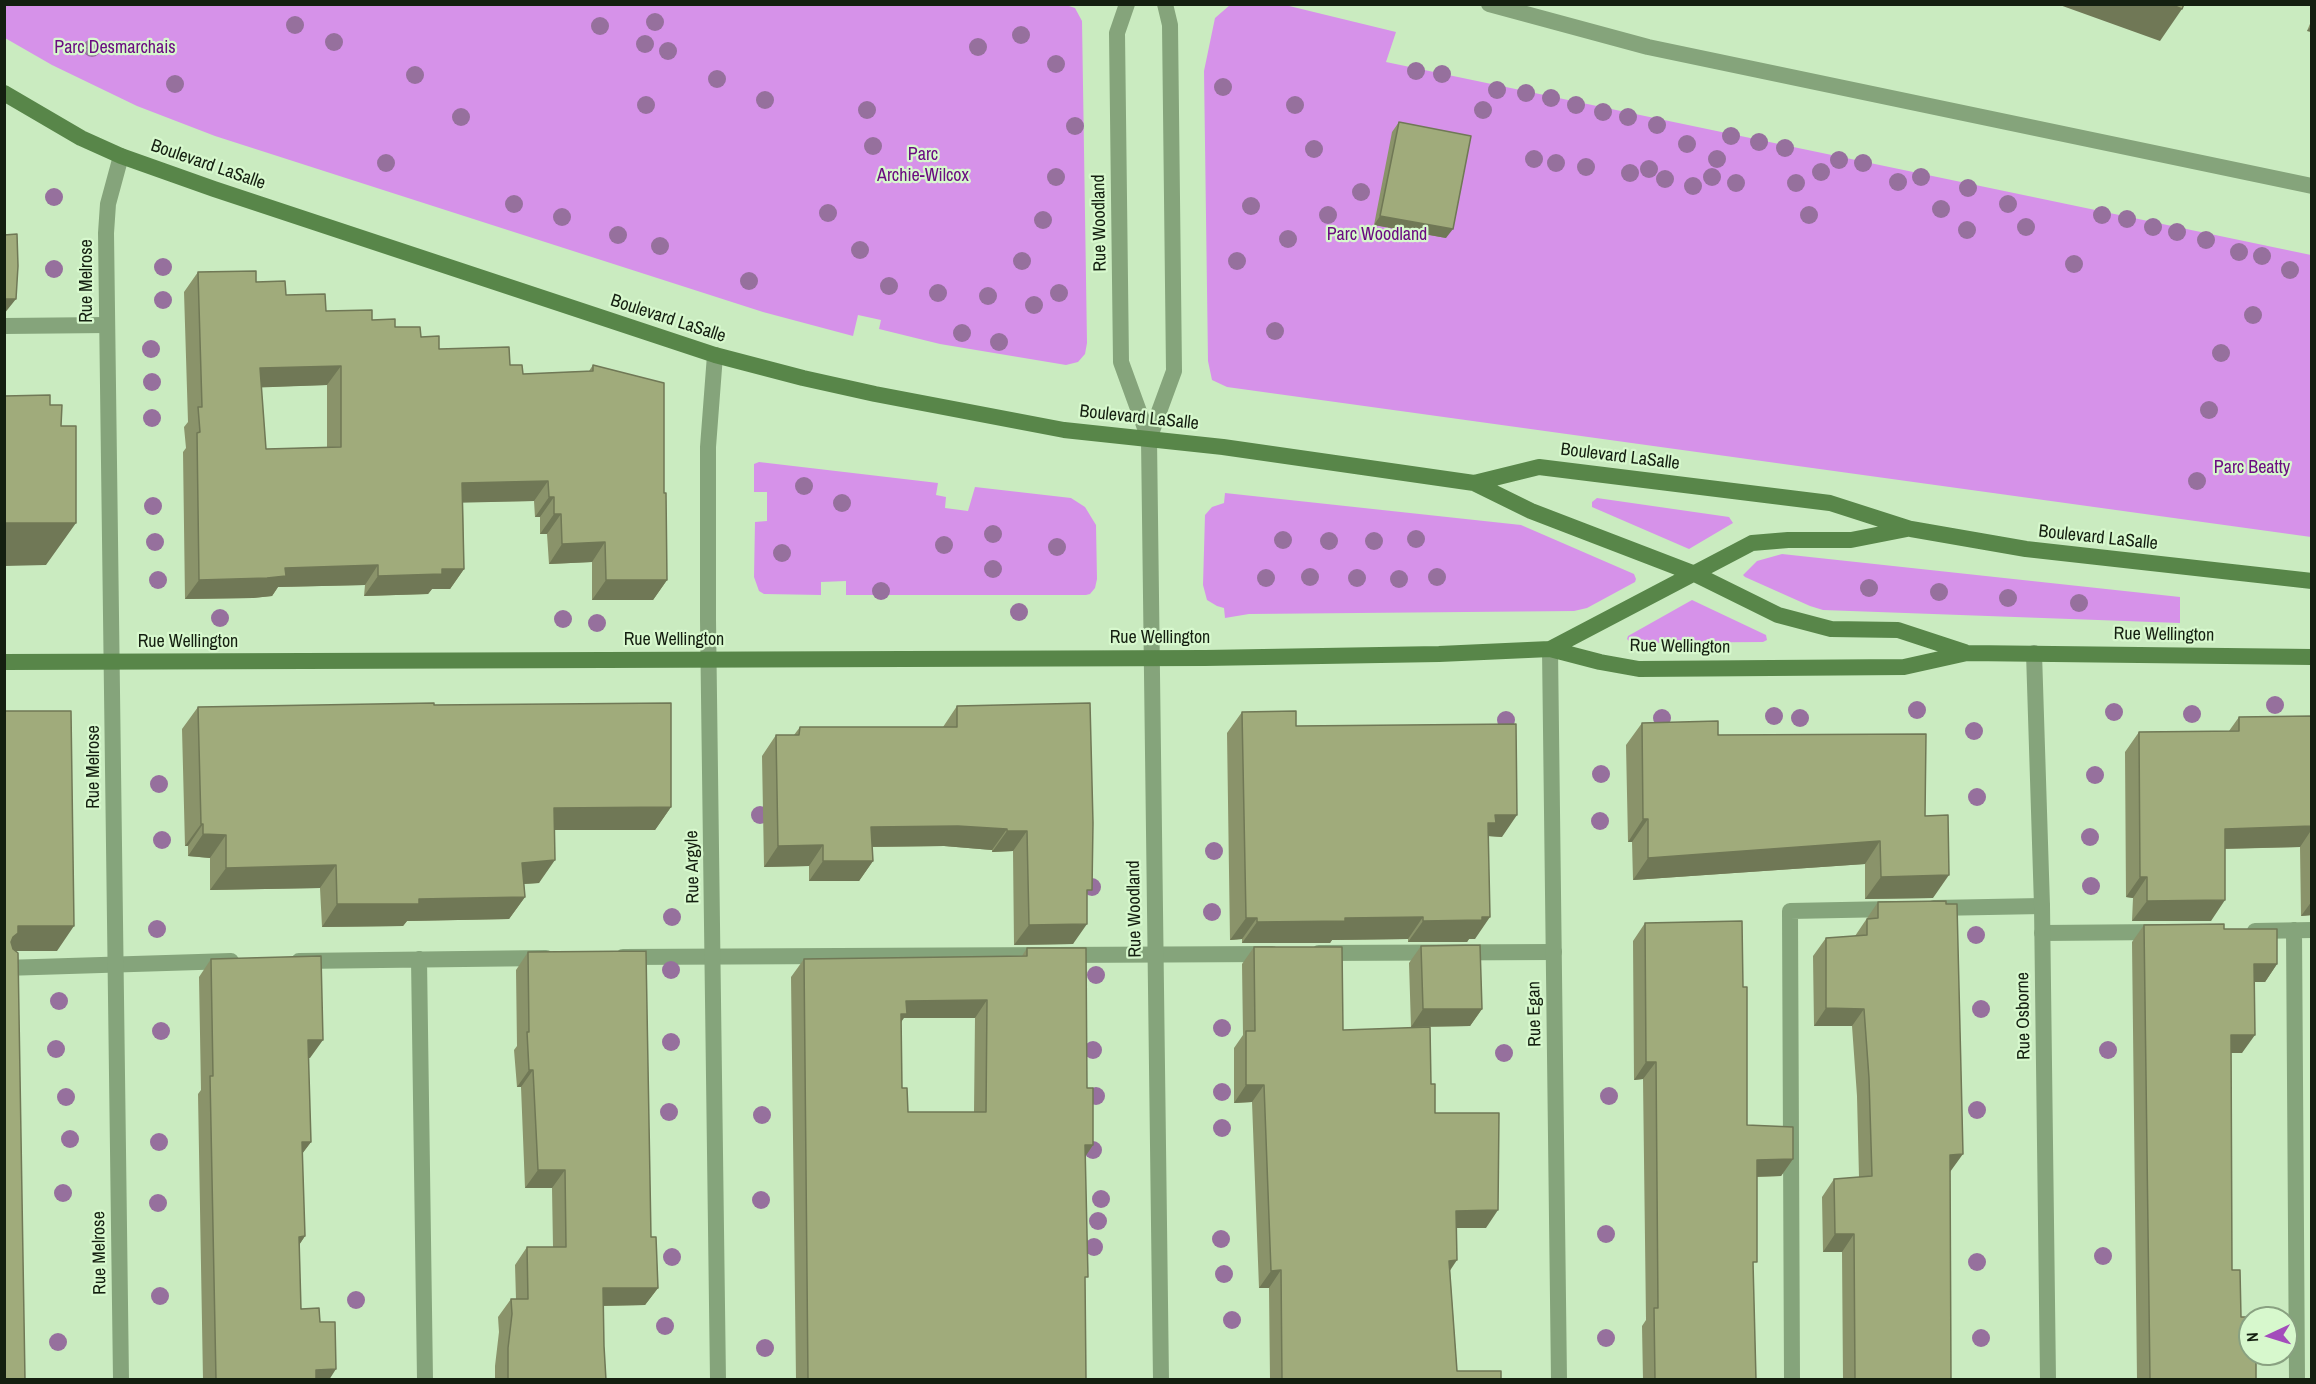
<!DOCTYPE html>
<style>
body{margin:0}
#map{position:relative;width:2316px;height:1384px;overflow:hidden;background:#caebc0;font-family:"Archivo Narrow",sans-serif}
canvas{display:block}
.frame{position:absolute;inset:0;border:6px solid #141f10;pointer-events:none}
.north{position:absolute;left:2238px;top:1306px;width:60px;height:60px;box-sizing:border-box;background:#d7f8cd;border:2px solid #89a181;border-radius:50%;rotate:266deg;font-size:16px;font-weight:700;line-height:24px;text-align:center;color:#141f10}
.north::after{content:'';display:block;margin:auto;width:21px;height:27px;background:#a34dbb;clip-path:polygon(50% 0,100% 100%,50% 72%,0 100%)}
</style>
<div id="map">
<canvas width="2316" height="1384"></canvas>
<div class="frame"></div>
<div class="north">N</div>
</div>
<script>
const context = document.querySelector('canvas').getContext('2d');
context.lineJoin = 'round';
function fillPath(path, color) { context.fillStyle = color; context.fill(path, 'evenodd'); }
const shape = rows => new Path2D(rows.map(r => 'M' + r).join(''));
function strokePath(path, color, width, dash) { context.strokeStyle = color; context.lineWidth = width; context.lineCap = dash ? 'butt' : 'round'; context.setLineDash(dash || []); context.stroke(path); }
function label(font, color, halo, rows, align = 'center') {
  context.font = font + ' "Archivo Narrow",sans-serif'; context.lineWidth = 4.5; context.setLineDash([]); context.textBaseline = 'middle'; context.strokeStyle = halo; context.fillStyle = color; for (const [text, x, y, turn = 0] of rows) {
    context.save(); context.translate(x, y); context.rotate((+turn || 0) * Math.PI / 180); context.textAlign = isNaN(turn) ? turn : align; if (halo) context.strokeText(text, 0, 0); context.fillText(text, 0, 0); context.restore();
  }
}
const green = shape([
 [5,4,1066,5,1075,8,1082,21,1087,343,1085,354,1078,362,1066,365,940,344,879,329,881,320,858,315,853,336,763,312,215,136,137,106,52,65,5,38],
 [1230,5,1285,5,1396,32,1386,62,2311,255,2311,537,1227,387,1212,380,1208,361,1204,71,1215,18],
 [759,462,938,483,936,495,946,497,945,508,968,511,975,487,1071,498,1085,507,1096,525,1097,579,1095,588,1090,594,1086,595,846,595,846,581,821,582,821,595,764,594,759,591,754,577,755,522,767,521,767,492,754,492,754,464],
 [1225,493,1521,525,1634,574,1636,579,1635,582,1587,608,1574,611,1249,614,1225,618,1224,608,1217,606,1207,600,1203,585,1205,515,1212,507,1224,503],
 [1597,498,1729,517,1733,523,1689,549,1592,507,1592,502],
 [1782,554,2180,597,2180,623,1823,610,1810,606,1745,577,1743,575,1757,561],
 [1692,600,1766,635,1767,640,1763,642,1631,643,1627,639,1628,636]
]);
const service = shape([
 [1489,4,1648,47,2312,186],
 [4,326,107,325],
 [1934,908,2042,906],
 [2294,930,2297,1380],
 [2255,931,2312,930],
 [2042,933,2161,932],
 [1319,953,1554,952],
 [623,957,1272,954],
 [419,959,425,1380],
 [299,961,546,958],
 [4,968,231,961],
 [1792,1380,1790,911,1893,909]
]);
const minor = shape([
 [1127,4,1117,33,1121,362,1149,439],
 [715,355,708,447,708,620,718,1380],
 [1149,439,1174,371,1170,25,1165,4],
 [1550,649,1559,1380],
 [2034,653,2042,906,2048,1380],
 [121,1380,106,233,108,204,121,156]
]);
const tertiary = shape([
 [1149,439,1161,1380]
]);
const secondary = shape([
 [4,93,81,138,121,156,214,189,715,355,803,378,875,394,1064,430,1223,447,1474,483,1539,467,1830,503,1911,529,2026,549,2312,581],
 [1474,483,1531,511,1695,574,1778,615,1831,629,1898,630,1965,652],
 [1550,649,1752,543,1788,540,1851,540,1907,529],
 [4,662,1205,658,1439,654,1550,649,1600,662,1639,669,1904,667,1967,653,2312,657]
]);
const trees = [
 [655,22],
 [295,25],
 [600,26],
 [1021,35],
 [334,42],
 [645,44],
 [978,47],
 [92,48],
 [668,51],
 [1056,64],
 [1416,71],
 [1442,74],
 [415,75],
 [717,79],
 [175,84],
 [1223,87],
 [1497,90],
 [1526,93],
 [1551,98],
 [765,100],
 [646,105],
 [1295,105],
 [1576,105],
 [867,110],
 [1483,110],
 [1603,112],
 [461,117],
 [1628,117],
 [1657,125],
 [1075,126],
 [1731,136],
 [1759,142],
 [1687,144],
 [873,146],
 [1785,148],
 [1314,149],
 [1534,159],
 [1717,159],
 [1839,160],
 [386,163],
 [1556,163],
 [1863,163],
 [1586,167],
 [1649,169],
 [1821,172],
 [1630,173],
 [1056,177],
 [1712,177],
 [1921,177],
 [1665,179],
 [1898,182],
 [1736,183],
 [1796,183],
 [1693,186],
 [1968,188],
 [1361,192],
 [54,197],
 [514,204],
 [2008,204],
 [1251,206],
 [1941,209],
 [828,213],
 [1328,215],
 [1809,215],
 [2102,215],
 [562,217],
 [2127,219],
 [1043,220],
 [2026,227],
 [2153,227],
 [1967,230],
 [2177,232],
 [618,235],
 [1288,239],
 [2206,240],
 [660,246],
 [860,250],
 [2239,252],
 [2262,256],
 [1022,261],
 [1237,261],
 [2074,264],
 [163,267],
 [54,269],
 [2290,270],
 [749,281],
 [889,286],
 [938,293],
 [1059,293],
 [988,296],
 [163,300],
 [1034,305],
 [2253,315],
 [1275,331],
 [962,333],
 [999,342],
 [151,349],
 [2221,353],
 [152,382],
 [2209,410],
 [152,418],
 [2197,481],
 [804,486],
 [842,503],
 [153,506],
 [993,534],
 [1416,539],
 [1283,540],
 [1329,541],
 [1374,541],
 [155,542],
 [944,545],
 [1057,547],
 [782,553],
 [993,569],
 [1310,577],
 [1437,577],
 [1266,578],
 [1357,578],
 [1399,579],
 [158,580],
 [1869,588],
 [881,591],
 [1939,592],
 [2008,598],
 [2079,603],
 [1019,612],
 [220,618],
 [563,619],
 [597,623],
 [2275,705],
 [1917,710],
 [2114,712],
 [2192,714],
 [1774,716],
 [1662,718],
 [1800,718],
 [1506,720],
 [1974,731],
 [1601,774],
 [2095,775],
 [159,784],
 [1977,797],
 [760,815],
 [1600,821],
 [2090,837],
 [162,840],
 [1214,851],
 [2091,886],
 [1092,887],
 [1212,912],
 [672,917],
 [157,929],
 [1976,935],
 [671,970],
 [1096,975],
 [59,1001],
 [1981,1009],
 [1222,1028],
 [161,1031],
 [671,1042],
 [56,1049],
 [1093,1050],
 [2108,1050],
 [1504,1053],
 [1222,1092],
 [1096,1096],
 [1609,1096],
 [66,1097],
 [1977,1110],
 [669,1112],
 [762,1115],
 [1222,1128],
 [70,1139],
 [159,1142],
 [1093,1150],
 [63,1193],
 [1101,1199],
 [761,1200],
 [158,1203],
 [1098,1221],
 [1606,1234],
 [1221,1239],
 [1094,1247],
 [2103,1256],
 [672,1257],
 [1977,1262],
 [1224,1274],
 [160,1296],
 [356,1300],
 [1232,1320],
 [665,1326],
 [1606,1338],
 [1981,1338],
 [58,1342],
 [765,1348]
];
const wall = shape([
 [2312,19,2312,32,2307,31],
 [1399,122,1446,238,1374,225,1392,132],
 [198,272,256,282,286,295,326,311,372,320,421,337,439,349,510,365,523,374,589,371,593,365,664,493,667,580,653,600,592,600,592,562,549,564,547,534,540,534,540,517,535,517,534,501,463,502,464,569,450,589,432,589,428,594,364,596,365,585,278,587,272,596,253,598,185,599,183,452,186,448,184,427,188,422,184,292],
 [327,385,327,447,266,449,261,387],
 [434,705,671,807,655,830,554,830,539,883,524,884,525,897,509,919,407,921,403,926,322,927,320,888,210,890,210,858,188,856,188,846,185,846,182,729,198,707],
 [957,706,1087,896,1073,944,1014,945,1013,851,992,852,992,850,944,846,872,847,873,861,859,881,809,881,809,866,764,867,762,756,776,735,794,735,800,727,943,727],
 [1242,712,1296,726,1502,837,1489,836,1475,939,1469,939,1467,942,1408,942,1408,939,1332,940,1330,943,1242,943,1242,939,1230,940,1227,733],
 [2312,716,2312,915,2301,916,2300,847,2225,849,2211,921,2132,921,2133,898,2126,897,2125,752,2139,732,2229,731,2239,717],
 [1642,723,1718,735,1925,816,1933,898,1865,899,1865,864,1633,880,1632,842,1628,842,1626,745],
 [1878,902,1950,1172,1951,1380,1843,1380,1842,1252,1823,1252,1822,1197,1834,1179,1859,1177,1857,1096,1852,1026,1814,1026,1813,956,1826,938,1855,936],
 [1645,923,1743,987,1747,1125,1793,1159,1781,1176,1757,1177,1753,1268,1756,1380,1643,1380,1642,1326,1646,1320,1643,1079,1634,1080,1633,941],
 [2144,925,2224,929,2277,964,2265,982,2254,982,2242,1053,2231,1053,2232,1270,2241,1317,2256,1380,2137,1380,2132,942],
 [1421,946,1482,1009,1470,1026,1411,1027,1409,963],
 [1254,947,1343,1030,1431,1084,1435,1113,1486,1228,1456,1228,1450,1271,1457,1371,1501,1380,1270,1380,1269,1288,1259,1288,1252,1102,1234,1103,1234,1048,1243,1035,1242,964],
 [1027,948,1087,1088,1093,1145,1085,1156,1085,1281,1086,1380,796,1380,791,977,804,959,1022,956],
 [903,1018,975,1018,974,1112,908,1112,902,1088,901,1022],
 [528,952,651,1237,658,1288,645,1305,603,1306,604,1346,606,1380,495,1380,495,1366,499,1332,498,1317,511,1299,516,1299,515,1265,527,1247,553,1247,552,1188,525,1188,521,1087,517,1087,514,1050,517,1046,516,970],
 [211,959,310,1058,308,1058,311,1142,302,1154,305,1236,299,1245,301,1309,320,1322,329,1380,203,1380,198,1094,201,1090,199,977]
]);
const shadedWall = shape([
 [2057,4,2170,4,2182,9,2160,41],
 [2312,25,2312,32,2307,31],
 [1380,216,1453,229,1446,238,1374,225],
 [4,299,16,299,4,314],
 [341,366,327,385,246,388,260,368],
 [548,481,534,501,448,503,462,483],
 [549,497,554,497,540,517,535,517],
 [554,514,561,514,547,534,540,534],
 [4,523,76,523,46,565,4,566],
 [605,542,592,562,549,564,562,544],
 [378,565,365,585,278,587,272,596,253,598,185,599,199,580,285,568],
 [442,569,464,569,450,589,432,589,428,594,364,596,378,576],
 [606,580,667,580,653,600,592,600],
 [671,807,655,830,538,830,554,808],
 [1495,815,1517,815,1502,837,1487,836,1488,823],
 [1643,819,1648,819,1632,842,1628,842],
 [201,824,203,824,188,846,185,846],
 [958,826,1007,829,992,850,944,846,857,847,871,827],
 [2312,826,2312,829,2300,847,2210,849,2225,829],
 [1007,831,1027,831,1013,851,992,852],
 [203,834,226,835,210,858,188,856],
 [1880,841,1865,864,1633,880,1648,858],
 [823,845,809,866,764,867,778,846],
 [555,860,539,883,507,885,522,863],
 [823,861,873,861,859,881,809,881],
 [336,865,320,888,210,890,226,868],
 [1949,875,1933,898,1865,899,1881,877],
 [2140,877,2147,877,2133,898,2126,897],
 [525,897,509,919,407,921,403,926,322,927,337,904,419,899],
 [2225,900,2211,921,2132,921,2147,901],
 [2312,901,2312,915,2301,916],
 [1423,917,1408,939,1332,940,1330,943,1242,943,1257,922,1345,918],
 [1482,917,1490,917,1475,939,1469,939,1467,942,1408,942,1423,921],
 [1246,918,1257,918,1242,939,1230,940],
 [1087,924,1073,944,1014,945,1029,925],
 [18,926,74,926,57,951,6,951],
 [2254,964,2277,964,2265,982,2242,982],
 [987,1000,975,1018,904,1018,894,1032,906,1001],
 [1826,1008,1864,1009,1852,1026,1814,1026],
 [1423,1009,1482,1009,1470,1026,1411,1027],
 [2231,1035,2255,1035,2242,1053,2218,1053],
 [308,1040,323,1040,310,1058,295,1058],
 [1646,1062,1656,1062,1643,1079,1634,1080],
 [529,1070,533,1070,521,1087,517,1087],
 [1246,1085,1264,1085,1252,1102,1234,1103],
 [302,1142,311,1142,298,1159],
 [1085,1145,1093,1145,1081,1163],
 [1963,1154,1950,1172,1950,1155],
 [1793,1159,1781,1176,1745,1177,1757,1160],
 [538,1170,565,1170,552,1188,525,1188],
 [1498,1210,1486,1228,1444,1228,1456,1211],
 [1835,1234,1854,1234,1842,1252,1823,1252],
 [305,1236,293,1254,299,1237],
 [1457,1260,1445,1278,1449,1261],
 [1281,1270,1269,1288,1259,1288,1271,1271],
 [603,1288,658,1288,645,1305,590,1306],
 [336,1369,329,1380,309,1380,316,1370]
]);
const building = shape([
 [2170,4,2184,4,2182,9,2170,4],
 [1399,122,1471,136,1453,229,1380,216,1399,122],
 [17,234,18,266,16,299,4,299,4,235,17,234],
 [256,271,256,282,285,281,286,295,325,294,326,311,372,310,372,320,395,319,395,327,420,327,421,337,439,336,439,349,509,347,510,365,522,365,523,374,593,371,593,365,664,383,664,493,666,493,667,580,606,580,605,542,562,544,561,514,554,514,554,497,549,497,548,481,462,483,464,569,442,569,442,574,378,576,378,565,285,568,286,576,267,578,199,580,197,433,200,432,198,407,202,407,198,272,256,271],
 [341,366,341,447,266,449,260,368,341,366],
 [50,395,50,405,62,405,61,426,76,426,76,523,4,523,4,396,50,395],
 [434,703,434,705,671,703,671,807,554,808,555,860,522,863,525,897,419,899,419,904,337,904,336,865,226,868,226,835,203,834,203,824,201,824,198,707,434,703],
 [1090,703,1093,823,1092,890,1087,890,1087,924,1029,925,1027,831,1007,831,1007,829,958,826,871,827,873,861,823,861,823,845,778,846,776,735,799,735,800,727,957,727,957,706,1090,703],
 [4,711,71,711,74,926,18,926,18,933,13,937,11,942,13,949,18,953,25,1380,4,1380,4,711],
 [1296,711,1296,726,1516,724,1517,815,1495,815,1496,823,1488,823,1490,917,1482,917,1482,920,1423,921,1423,917,1345,918,1345,921,1257,922,1257,918,1246,918,1242,712,1296,711],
 [2312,716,2312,826,2225,829,2225,900,2147,901,2147,877,2140,877,2139,732,2239,731,2239,717,2312,716],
 [1718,721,1718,735,1926,734,1925,816,1948,815,1949,875,1881,877,1880,841,1648,858,1648,819,1643,819,1642,723,1718,721],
 [1946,901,1946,904,1957,904,1963,1154,1950,1155,1951,1380,1855,1380,1854,1234,1835,1234,1834,1179,1872,1176,1869,1078,1864,1009,1826,1008,1826,938,1867,935,1867,919,1878,918,1878,902,1946,901],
 [1742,921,1743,987,1747,987,1747,1125,1793,1127,1793,1159,1757,1160,1757,1262,1753,1262,1756,1380,1655,1380,1654,1308,1658,1308,1656,1062,1646,1062,1645,923,1742,921],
 [2224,924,2224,929,2277,929,2277,964,2254,964,2255,1035,2231,1035,2232,1270,2240,1270,2241,1317,2256,1317,2256,1318,2250,1318,2250,1354,2256,1354,2256,1380,2150,1380,2144,925,2224,924],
 [1480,945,1482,1009,1423,1009,1421,946,1480,945],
 [1254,947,1342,947,1343,1030,1430,1027,1431,1084,1435,1084,1435,1113,1499,1113,1498,1210,1456,1211,1457,1260,1449,1261,1457,1371,1501,1371,1501,1380,1282,1380,1281,1270,1271,1271,1264,1085,1246,1085,1246,1031,1255,1031,1254,947],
 [1027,948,1086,948,1087,1088,1093,1088,1093,1145,1085,1145,1088,1277,1085,1277,1086,1380,808,1380,804,959,1027,956,1027,948],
 [987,1000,986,1112,908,1112,907,1088,902,1088,901,1014,907,1014,906,1001,987,1000],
 [646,951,651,1237,656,1237,658,1288,603,1288,604,1346,606,1380,508,1380,508,1348,512,1314,511,1299,528,1299,527,1247,566,1247,565,1170,538,1170,533,1070,529,1070,527,1032,529,1032,528,952,646,951],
 [321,956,323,1040,308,1040,311,1142,302,1142,305,1236,299,1237,301,1309,319,1308,320,1322,335,1322,336,1369,316,1370,316,1380,216,1380,210,1076,213,1076,211,959,321,956]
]);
const parkNames = [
 ["Parc Desmarchais",115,48],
 ["Parc",923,155],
 ["Archie-Wilcox",923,176],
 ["Parc Woodland",1377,235],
 ["Parc Beatty",2252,468]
];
const streetNames = [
 ["Boulevard LaSalle",208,165,19],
 ["Rue Woodland",1100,223,-91],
 ["Rue Melrose",87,281,-90],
 ["Boulevard LaSalle",668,319,18],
 ["Boulevard LaSalle",1139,418,6],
 ["Boulevard LaSalle",1620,457,7],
 ["Boulevard LaSalle",2098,538,6],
 ["Rue Wellington",2164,635,1],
 ["Rue Wellington",1160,638],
 ["Rue Wellington",674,640],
 ["Rue Wellington",188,642],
 ["Rue Wellington",1680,647,1],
 ["Rue Melrose",94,767,-90],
 ["Rue Argyle",693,867,-91],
 ["Rue Woodland",1135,909,-91],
 ["Rue Egan",1535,1014,-91],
 ["Rue Osborne",2024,1016,-91],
 ["Rue Melrose",100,1253,-91]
];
fillPath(green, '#d692e9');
strokePath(service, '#85a47b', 16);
strokePath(minor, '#85a47b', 16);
strokePath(tertiary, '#85a47b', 16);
strokePath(secondary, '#588649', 16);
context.fillStyle = '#96709d';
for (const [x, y] of trees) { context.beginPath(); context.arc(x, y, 9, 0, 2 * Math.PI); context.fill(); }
fillPath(wall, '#8a936a');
fillPath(shadedWall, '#707856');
fillPath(building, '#a0ab7b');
strokePath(building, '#707856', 1.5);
label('18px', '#6b0c80', '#d7f8cd', parkNames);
label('18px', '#141f10', '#d7f8cd', streetNames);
</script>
